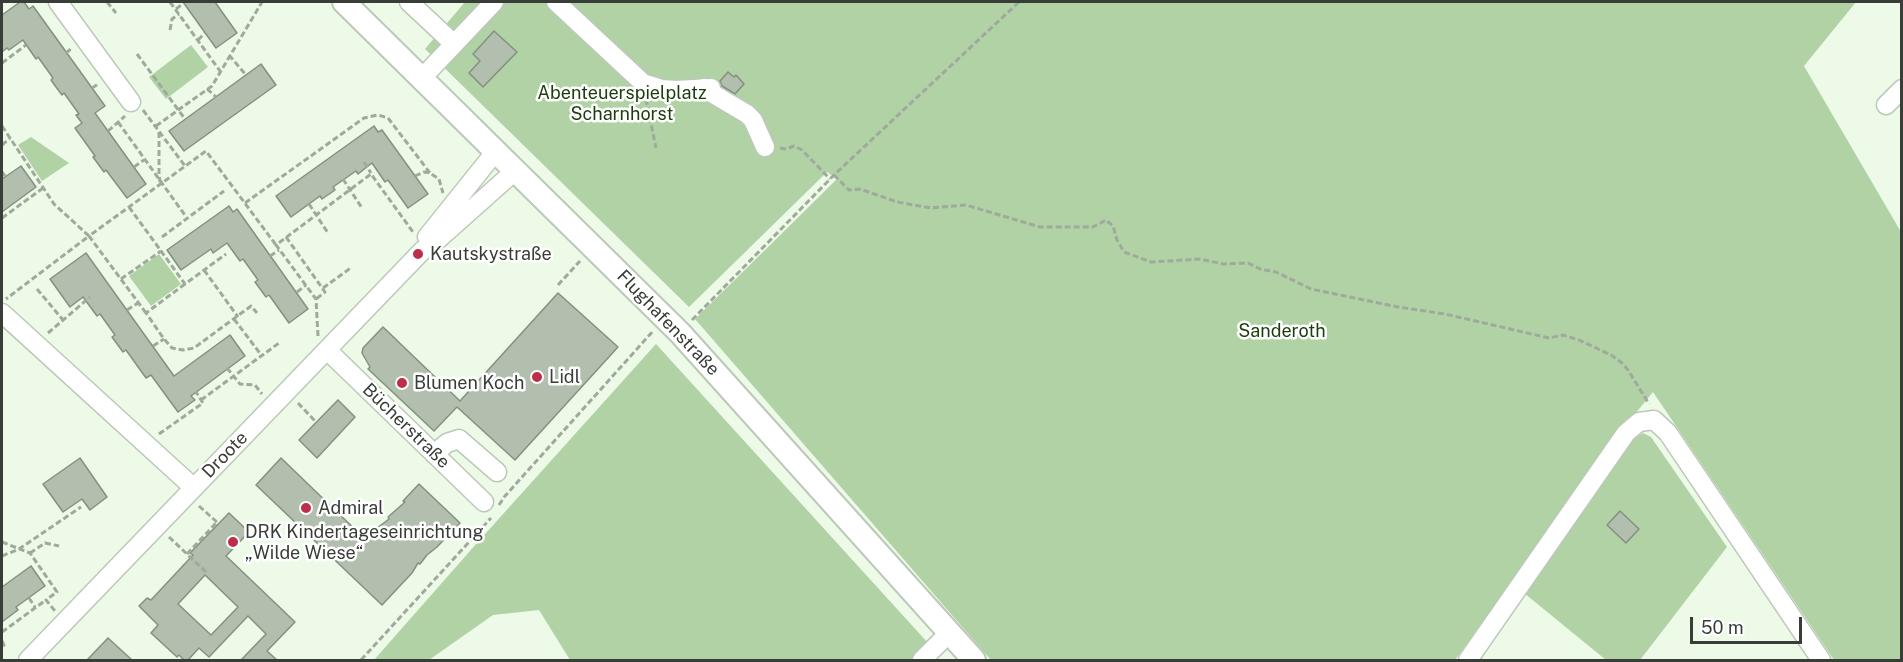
<!DOCTYPE html>
<meta charset="utf-8">
<style>
body{margin:0}
#map{position:relative;width:1903px;height:662px;overflow:hidden;background:#edfae8;font-family:"Public Sans",sans-serif}
canvas{display:block}
.frame{position:absolute;inset:0;border:3px solid #383e37;pointer-events:none}
.scale{position:absolute;left:1690px;top:617px;width:112px;height:27px;box-sizing:border-box;border:3px solid #383e37;border-top:0;padding-left:8px;font-size:18px;line-height:21px;white-space:nowrap;color:#383e37;-webkit-text-stroke:4px #fff;paint-order:stroke}
</style>
<div id="map">
<canvas width="1903" height="662"></canvas>
<div class="frame"></div>
<div class="scale">50 m</div>
</div>
<script>
const context = document.querySelector('canvas').getContext('2d');
context.lineJoin = 'round';
function fillPath(path, color) { context.fillStyle = color; context.fill(path, 'evenodd'); }
const shape = rows => new Path2D(rows.map(r => 'M' + r).join(''));
function strokePath(path, color, width, dash) { context.strokeStyle = color; context.lineWidth = width; context.lineCap = dash ? 'butt' : 'round'; context.setLineDash(dash || []); context.stroke(path); }
function label(font, color, halo, rows, align = 'center') {
  context.font = font + ' "Public Sans",sans-serif'; context.lineWidth = 5; context.setLineDash([]); context.textBaseline = 'middle'; context.strokeStyle = halo; context.fillStyle = color; for (const [text, x, y, turn = 0] of rows) {
    context.save(); context.translate(x, y); context.rotate((+turn || 0) * Math.PI / 180); context.textAlign = isNaN(turn) ? turn : align; if (halo) context.strokeText(text, 0, 0); context.fillText(text, 0, 0); context.restore();
  }
}
const green = shape([
 [465,2,1856,2,1804,66,1901,232,1901,660,1834,660,1653,392,1626,425,1455,660,991,660,695,319,837,179,827,172,689,307,425,49],
 [191,45,208,67,166,99,149,77],
 [31,137,69,163,42,181,18,145],
 [159,254,181,284,151,306,129,276],
 [656,344,928,643,912,660,570,660,539,610,493,615,429,660,374,660,477,543],
 [1643,433,1651,437,1727,547,1640,660,1606,660,1524,593,1634,439]
]);
const building = shape([
 [20,2,24,2,29,9,33,6,105,106,95,113,146,184,127,198,106,170,104,172,93,157,95,156,75,128,82,123,76,115,79,114,64,93,62,95,56,87,51,80,53,78,38,57,36,59,23,40,9,50,7,48,2,52,2,15,20,2],
 [183,2,215,2,237,33,216,48,183,2],
 [494,31,517,52,483,87,469,73,480,61,473,54,494,31],
 [261,64,276,85,184,151,169,131,261,64],
 [728,72,734,77,736,75,744,84,735,94,722,86,720,81,728,72],
 [374,126,378,132,382,130,428,194,408,208,388,180,385,182,372,163,358,174,356,171,333,187,335,190,322,199,320,196,291,217,276,196,374,126],
 [21,166,36,187,2,212,2,179,21,166],
 [229,206,233,212,237,209,308,309,289,323,269,295,266,297,255,282,258,280,243,259,240,261,227,243,213,253,211,249,181,270,167,250,229,206],
 [86,253,174,376,230,335,245,356,191,396,195,400,178,412,151,375,146,378,126,350,123,352,112,337,115,335,100,314,97,316,83,297,70,307,50,279,86,253],
 [558,293,618,347,515,460,457,407,434,431,368,369,370,367,362,353,363,348,383,327,460,401,558,293],
 [338,400,355,417,317,458,299,440,338,400],
 [80,458,107,497,90,510,82,499,63,512,43,484,80,458],
 [281,458,364,538,389,519,388,517,405,502,403,501,419,484,460,523,437,547,427,555,420,564,418,563,412,573,382,605,256,485,281,458],
 [1620,511,1639,529,1626,543,1607,525,1620,511],
 [229,513,249,532,226,556,295,622,267,651,277,660,241,660,266,634,248,616,209,657,199,648,188,660,184,660,179,655,177,657,151,633,158,625,139,606,147,598,151,600,193,555,190,553,229,513],
 [205,575,238,607,211,635,178,604,205,575],
 [31,566,45,586,16,607,18,610,2,622,2,587,31,566],
 [108,638,132,660,87,660,108,638]
]);
const path = shape([
 [107,2,116,13],
 [170,2,220,71],
 [176,9,184,3],
 [170,30,172,19,179,14],
 [198,40,205,33],
 [66,53,72,48],
 [137,54,185,119],
 [229,55,246,75],
 [2,63,26,45],
 [92,88,98,84],
 [207,89,216,97],
 [646,99,656,148],
 [143,110,185,166],
 [118,122,187,218],
 [2,126,54,204,89,236,6,299],
 [156,126,212,86,262,2],
 [108,131,125,116],
 [159,132,159,174,160,182],
 [2,145,10,138],
 [780,148,786,149,794,146,802,150,830,179],
 [364,162,371,173],
 [134,167,144,160],
 [2,172,5,176],
 [834,175,849,190,860,189,897,202,931,208,966,205,1040,227,1093,227,1106,220,1113,226,1117,240,1124,252,1151,262,1200,259,1223,264,1248,263,1260,269,1276,272,1311,289,1398,307,1445,314,1549,338,1563,335,1579,340,1611,355,1622,363,1628,370,1649,404],
 [415,176,424,172,430,173,439,179,443,193],
 [343,179,362,208],
 [245,203,364,118,378,115,388,118,430,173],
 [309,204,328,233],
 [129,207,185,284,226,254],
 [2,218,43,188],
 [162,237,224,191],
 [286,237,325,292,316,299],
 [270,256,279,250],
 [204,270,238,317],
 [121,279,161,251],
 [185,284,146,313,164,339,172,348,183,350,194,348,251,306,257,313],
 [558,285,580,261],
 [323,288,352,267],
 [37,289,63,320],
 [297,292,306,285],
 [127,310,138,303],
 [146,313,89,236,206,151,276,245],
 [234,319,262,356],
 [692,320,834,175,1019,2],
 [48,333,90,297],
 [318,336,316,299,276,245,371,174,413,232],
 [153,346,164,339],
 [227,368,240,384,255,385,262,394],
 [201,400,279,343],
 [298,403,316,422],
 [159,434,203,403,196,392],
 [499,505,505,496,654,330],
 [199,506,218,523],
 [169,537,206,572],
 [2,542,30,553,57,592,46,600,55,611],
 [30,553,45,543,59,546],
 [187,554,217,522],
 [2,556,19,549,81,507],
 [29,598,35,607],
 [2,632,46,600],
 [2,641,4,645,2,647],
 [361,660,491,518]
]);
const minor = shape([
 [58,2,131,102],
 [409,2,454,44],
 [556,2,643,83,662,89,676,90,711,88],
 [421,79,494,2],
 [703,88,747,114,753,120,765,147],
 [1886,105,1902,89],
 [427,237,496,151],
 [2,313,194,488],
 [327,350,484,502],
 [434,454,447,443,459,439,497,472],
 [28,660,423,250,434,243,516,170],
 [922,660,949,633],
 [1468,660,1626,433,1639,422,1654,420,1668,433,1821,660]
]);
const major = shape([
 [344,2,680,333,974,660]
]);
const markers = [
 [418,254,6,"#be2d49"],
 [537,377,6,"#be2d49"],
 [402,383,6,"#be2d49"],
 [306,508,6,"#be2d49"],
 [233,542,6,"#be2d49"]
];
const parkNames = [
 ["Abenteuerspielplatz",622,93],
 ["Scharnhorst",622,114],
 ["Sanderoth",1282,331]
];
const poiNames = [
 ["Kautskystraße",430,254],
 ["Lidl",549,377],
 ["Blumen Koch",414,383],
 ["Admiral",318,508],
 ["DRK Kindertageseinrichtung",245,532],
 ["„Wilde Wiese“",245,553]
];
const streetNames = [
 ["Flughafenstraße",668,323,46],
 ["Bücherstraße",406,426,44],
 ["Droote",225,455,-46]
];
fillPath(green, '#b0d2a5');
fillPath(building, '#b2beae');
strokePath(building, '#849080', 1.5);
strokePath(minor, '#bcc9b8', 21);
strokePath(major, '#bcc9b8', 26);
strokePath(path, '#9fa99c', 3, [6, 3]);
strokePath(minor, '#fff', 18);
strokePath(major, '#fff', 22);
for (const [x, y, r, color] of markers) { const dot = new Path2D(); dot.arc(x, y, r, 0, 2 * Math.PI); context.fillStyle = color; context.fill(dot); strokePath(dot, '#fff', 2); }
label('18px', '#1b3d0d', '#fff', parkNames);
label('18px', '#383e37', '#fff', poiNames, 'left');
label('18px', '#383e37', '#fff', streetNames);
</script>
